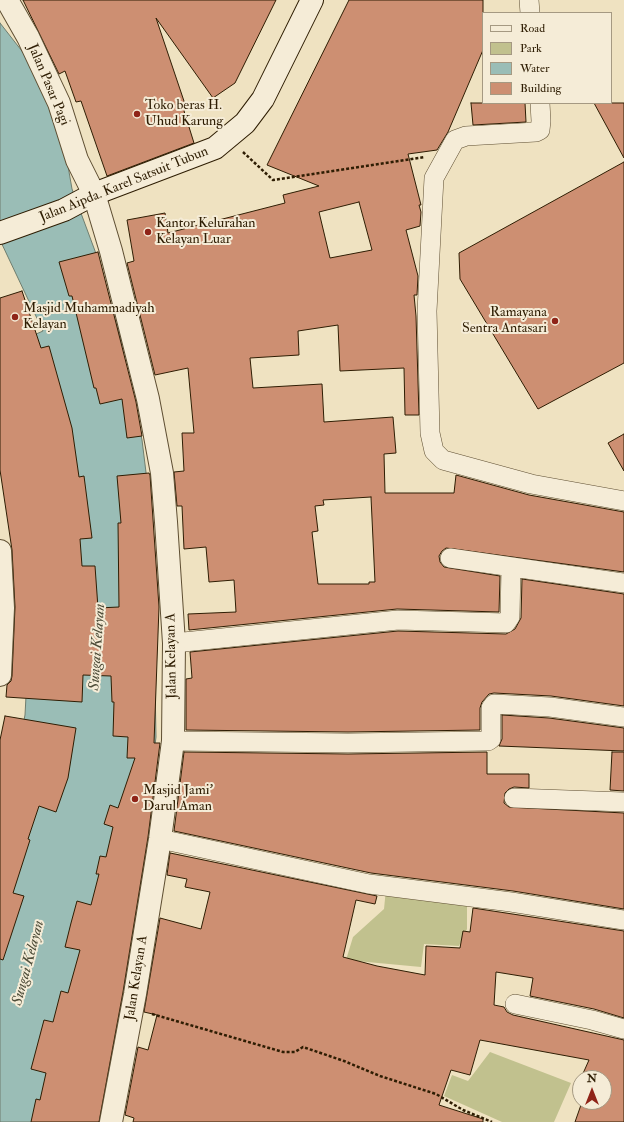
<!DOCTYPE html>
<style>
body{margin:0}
#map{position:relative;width:624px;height:1122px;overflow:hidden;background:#efe2c1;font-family:"IM FELL Double Pica",serif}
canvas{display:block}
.legend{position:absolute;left:482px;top:12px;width:130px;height:92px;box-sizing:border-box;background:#f5ecd7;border:1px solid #a59982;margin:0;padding:5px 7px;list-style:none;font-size:12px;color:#2e1d03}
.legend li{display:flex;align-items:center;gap:8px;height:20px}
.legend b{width:20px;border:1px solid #a59982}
.north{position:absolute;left:572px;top:1070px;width:40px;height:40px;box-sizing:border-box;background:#f5ecd7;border:1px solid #a59982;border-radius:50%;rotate:0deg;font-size:11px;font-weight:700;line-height:16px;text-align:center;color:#2e1d03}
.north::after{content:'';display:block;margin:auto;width:14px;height:18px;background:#8f2418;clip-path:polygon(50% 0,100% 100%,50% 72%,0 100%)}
</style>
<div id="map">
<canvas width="624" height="1122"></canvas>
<ul class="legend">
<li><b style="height:5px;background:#f5ecd7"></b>Road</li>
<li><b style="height:11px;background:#c1c18e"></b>Park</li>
<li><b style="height:11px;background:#9abdb6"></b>Water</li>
<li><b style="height:11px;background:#cd8f72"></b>Building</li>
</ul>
<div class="north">N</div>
</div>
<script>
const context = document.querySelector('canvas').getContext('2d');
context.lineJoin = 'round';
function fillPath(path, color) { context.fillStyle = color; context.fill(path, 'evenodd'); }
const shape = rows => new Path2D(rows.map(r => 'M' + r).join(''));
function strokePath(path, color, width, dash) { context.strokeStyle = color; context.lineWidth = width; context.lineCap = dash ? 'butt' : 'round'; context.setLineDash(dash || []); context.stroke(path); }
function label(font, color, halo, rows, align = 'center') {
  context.font = font + ' "IM FELL Double Pica",serif'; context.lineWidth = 4; context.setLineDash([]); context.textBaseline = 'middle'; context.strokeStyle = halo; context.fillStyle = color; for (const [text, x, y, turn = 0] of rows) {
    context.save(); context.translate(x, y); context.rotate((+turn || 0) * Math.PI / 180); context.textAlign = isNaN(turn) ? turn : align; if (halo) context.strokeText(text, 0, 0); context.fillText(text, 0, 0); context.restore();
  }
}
const green = shape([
 [386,889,467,902,467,929,459,946,424,944,421,967,346,960,353,937,384,909],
 [490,1052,571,1083,554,1122,502,1122,444,1096,452,1075,468,1081]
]);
const water = shape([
 [0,23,25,55,49,107,64,143,72,189,98,259,120,337,142,440,152,521,156,737,151,778,89,1122,0,1122,0,836,25,715,33,565,0,350,43,331,0,240,0,23]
]);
const building = shape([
 [23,0,276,0,235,83,213,98,156,18,187,110,184,111,194,143,107,176,81,101,76,102,65,71,59,74,23,0],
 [349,0,483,0,483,50,448,132,437,150,408,154,421,205,419,205,421,212,420,226,406,230,418,276,417,295,414,295,416,316,419,415,405,415,404,368,340,371,338,325,298,331,299,355,250,358,253,388,322,384,324,422,393,417,396,453,384,454,385,493,454,493,456,475,529,495,624,512,624,572,446,548,442,551,439,556,440,562,444,567,500,576,499,612,397,609,189,630,188,614,236,612,234,580,209,582,206,547,184,549,182,506,177,506,174,472,184,471,182,433,194,433,188,368,155,375,127,263,134,261,127,220,165,213,168,233,285,203,283,195,319,186,267,165,349,0],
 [359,202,372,250,330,258,319,212,359,202],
 [371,497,375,582,369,582,369,584,318,584,312,532,318,531,315,506,324,505,323,500,371,497],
 [471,103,525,103,526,122,473,125,471,103],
 [594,103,624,103,624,158,594,103],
 [624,162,624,363,538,409,460,279,459,253,624,162],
 [98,252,136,402,142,436,127,438,122,399,100,404,96,388,94,388,72,296,69,296,59,262,98,252],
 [22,291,41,348,49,346,72,428,79,477,84,476,92,538,80,539,82,566,95,566,98,608,119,607,118,523,121,523,117,476,149,473,150,475,159,607,154,743,160,743,148,837,123,992,99,1122,31,1122,36,1099,40,1100,46,1073,31,1069,44,1020,53,1022,61,991,68,993,80,950,65,947,71,923,77,901,91,905,99,874,96,874,100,856,106,857,113,827,104,824,110,805,118,808,135,758,127,758,128,737,113,736,114,702,112,702,111,676,83,675,82,702,6,697,7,685,11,681,12,676,15,607,12,550,0,470,0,298,22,291],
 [624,434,624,471,608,443,624,434],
 [522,579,624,594,624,706,551,696,494,693,489,694,482,702,480,708,480,730,348,732,186,730,186,679,192,678,190,652,398,631,506,634,515,629,521,618,522,579],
 [502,715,549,718,624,728,624,751,499,746,502,739,502,715],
 [5,716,76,728,68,778,56,812,39,806,28,839,30,840,13,893,24,896,3,960,0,959,0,740,5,716],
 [184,752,348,754,487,752,487,774,529,774,529,788,514,787,509,789,505,793,504,803,509,807,624,813,624,909,513,891,371,873,174,831,184,752],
 [612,752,624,752,624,791,610,790,612,752],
 [170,853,377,896,375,904,356,900,343,957,377,966,425,975,426,946,460,948,463,931,470,932,473,908,624,931,624,1018,594,1009,530,996,533,978,496,972,494,1005,504,1007,507,1012,513,1015,624,1040,624,1122,575,1122,582,1102,604,1102,604,1078,581,1078,589,1060,480,1040,470,1075,451,1070,439,1105,483,1119,483,1122,133,1122,134,1118,125,1115,138,1047,148,1050,157,1015,144,1012,160,918,201,929,210,892,185,887,187,879,167,875,170,853],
 [580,1081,580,1094,575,1092,580,1081]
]);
const path = shape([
 [243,152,273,180,425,157],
 [152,1014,283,1052,295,1052,303,1047,344,1061,380,1076,436,1094,463,1110,492,1122]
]);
const minor = shape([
 [529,0,530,13],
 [540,103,541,121,540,130,536,132,466,136,455,140,434,178,427,311,430,433,434,451,443,460,531,484,624,501],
 [450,558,624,583],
 [174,643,398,620,506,623,510,617,511,567],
 [173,741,348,743,488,741,491,739,491,708,494,704,550,707,624,717],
 [514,798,624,802],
 [160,839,369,884,511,902,624,920],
 [515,1004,592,1020,624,1029]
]);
const tertiary = shape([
 [7,0,28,37,59,103,77,160,94,194,111,251,148,399,162,473,166,522,174,643,173,741,160,839,135,994,111,1122],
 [0,551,3,608,0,675]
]);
const secondary = shape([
 [0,233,64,210,94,194,215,148,245,123,263,99,312,0]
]);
const markers = [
 [137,114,4,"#8f2418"],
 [148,232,4,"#8f2418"],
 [15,317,4,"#8f2418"],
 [555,321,4,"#8f2418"],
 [135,799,4,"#8f2418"]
];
const streetNames = [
 ["Jalan Pasar Pagi",48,85,67],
 ["Jalan Aipda. Karel Satsuit Tubun",124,185,-22],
 ["Jalan Kelayan A",172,656,-91],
 ["Jalan Kelayan A",137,978,-81]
];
const poiNames = [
 ["Toko beras H.",145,106],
 ["Uhud Karung",145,122],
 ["Kantor Kelurahan",156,224],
 ["Kelayan Luar",156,240],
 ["Masjid Muhammadiyah",23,309],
 ["Kelayan",23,325],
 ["Ramayana",547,313,"right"],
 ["Sentra Antasari",547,329,"right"],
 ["Masjid Jami'",143,791],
 ["Darul Aman",143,807]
];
const waterNames = [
 ["Sungai Kelayan",98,647,-86],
 ["Sungai Kelayan",29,963,-75]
];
fillPath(green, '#c1c18e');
fillPath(water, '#9abdb6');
strokePath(water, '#6f7d6e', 1);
fillPath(building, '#cd8f72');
strokePath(building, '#2e1d03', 1);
strokePath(minor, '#5e4e32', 20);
strokePath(tertiary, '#5e4e32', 24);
strokePath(secondary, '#2e1d03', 24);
strokePath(path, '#2e1d03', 2.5, [3, 2]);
strokePath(minor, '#f5ecd7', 19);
strokePath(tertiary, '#f5ecd7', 22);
strokePath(secondary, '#f5ecd7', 22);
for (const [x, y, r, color] of markers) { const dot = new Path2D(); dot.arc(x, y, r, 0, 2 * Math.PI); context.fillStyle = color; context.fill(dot); strokePath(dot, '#f5ecd7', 1.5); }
label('14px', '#2e1d03', '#f5ecd7', streetNames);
label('14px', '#2e1d03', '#f5ecd7', poiNames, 'left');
label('italic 15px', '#4e4d39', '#f5ecd7', waterNames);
</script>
